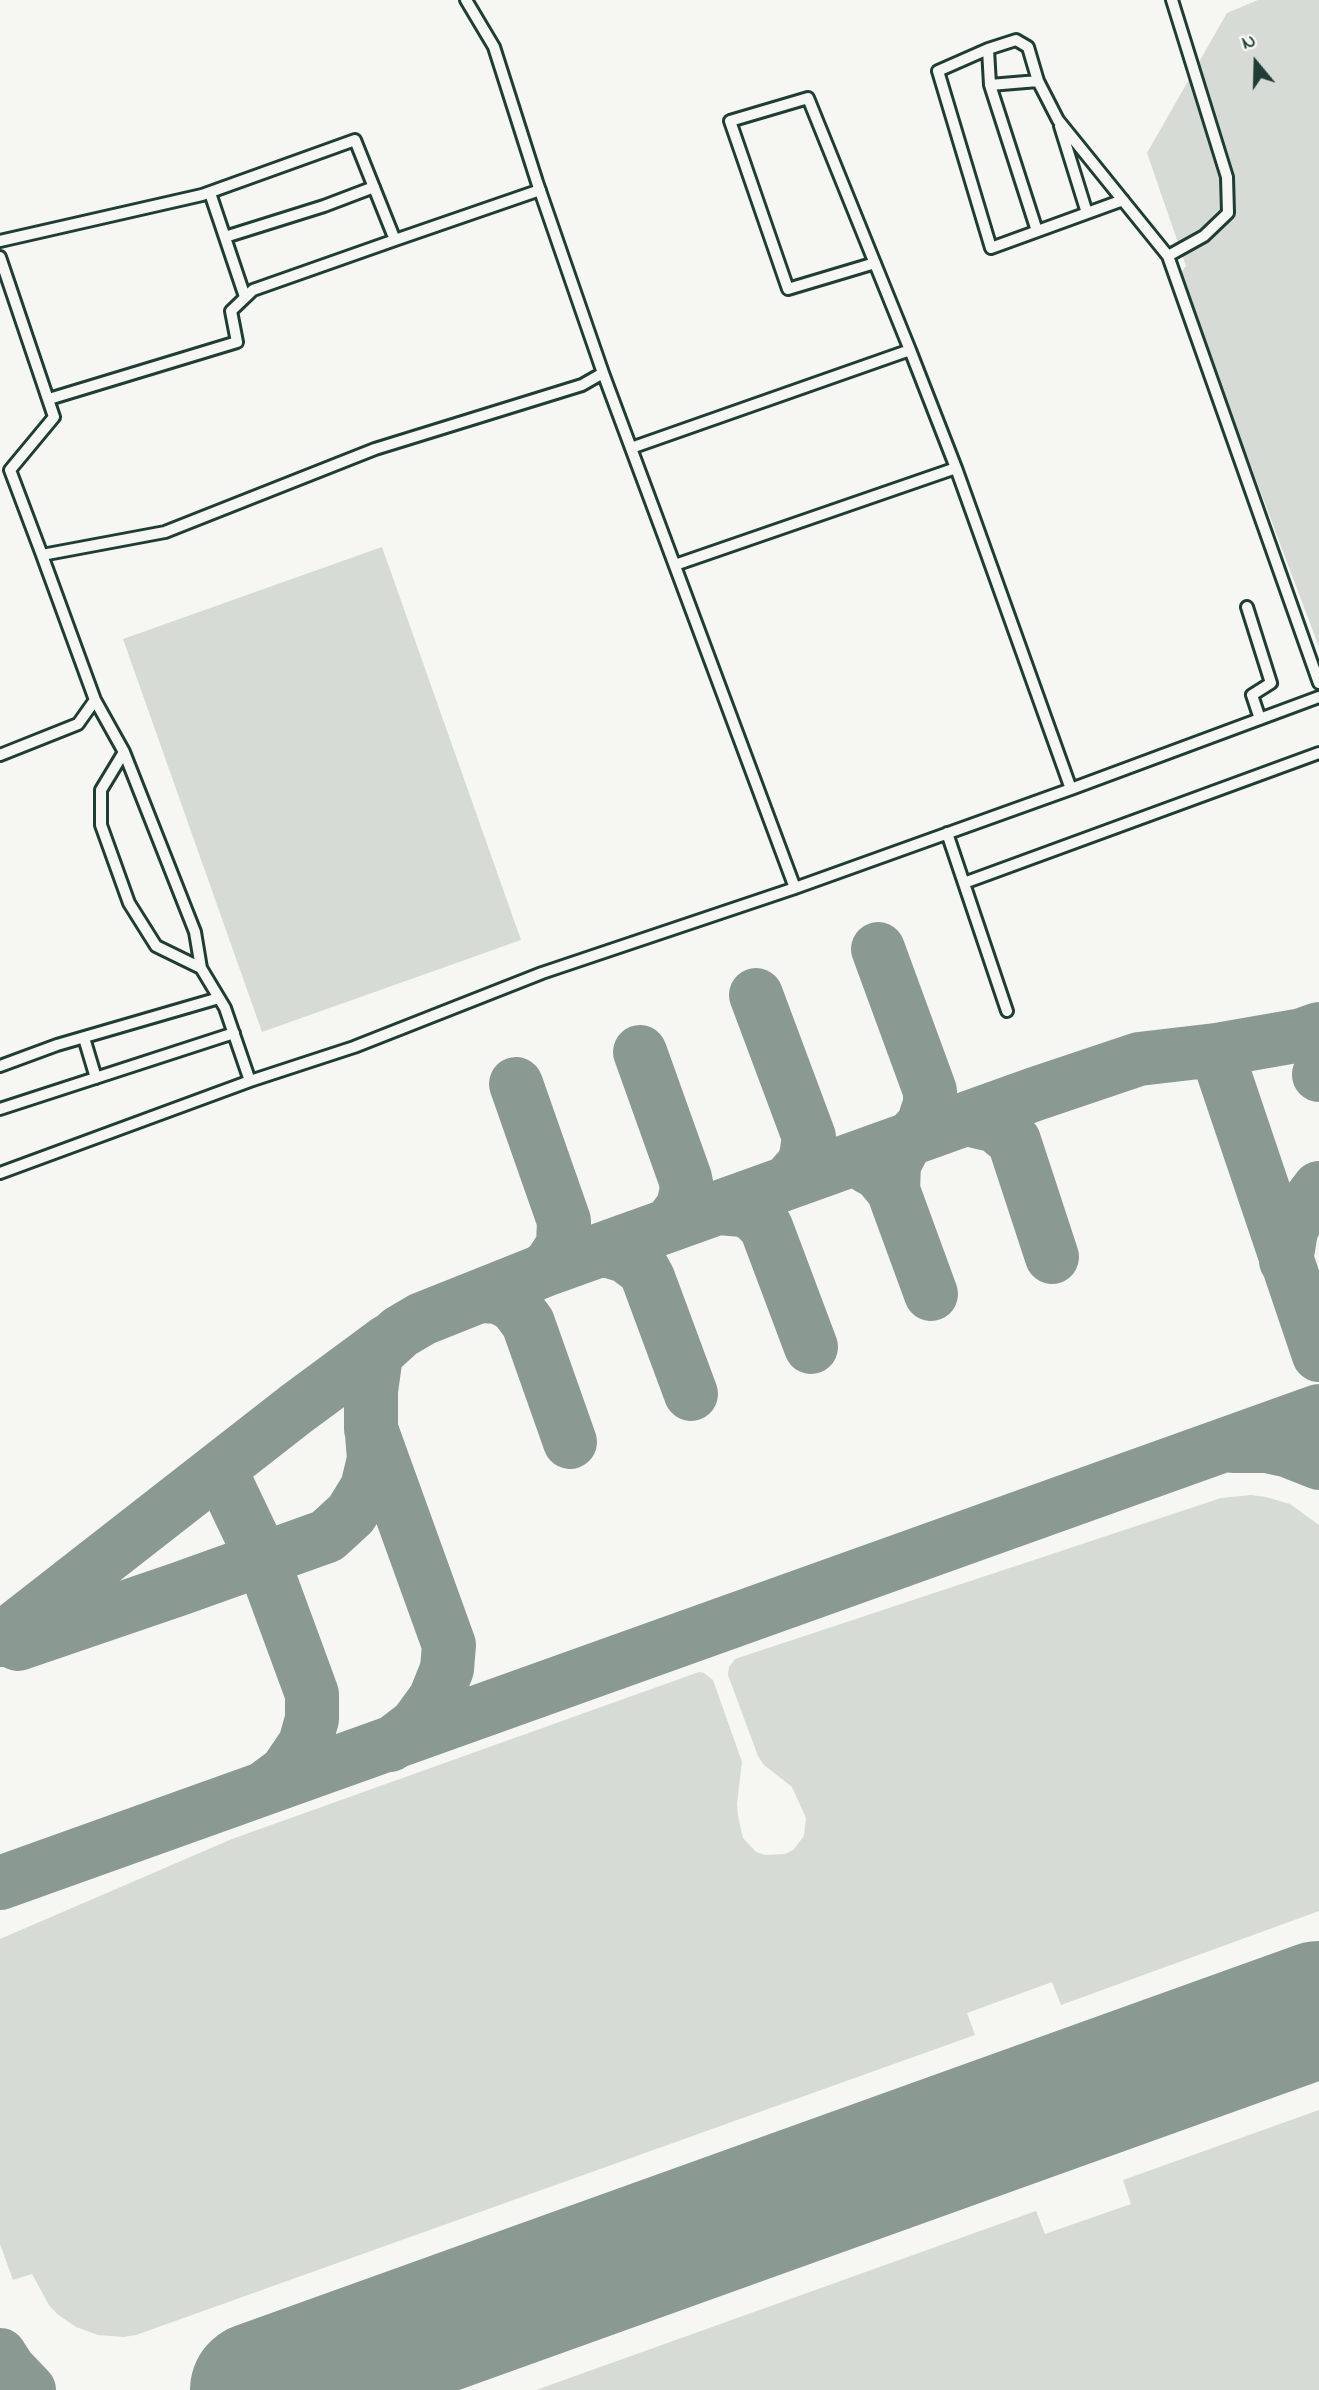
<!DOCTYPE html>
<style>
body{margin:0}
#map{position:relative;width:1319px;height:2390px;overflow:hidden;background:#f6f6f2;font-family:"Indie Flower",sans-serif}
canvas{display:block}
.north{position:absolute;left:1221px;top:28px;width:70px;height:70px;-webkit-text-stroke:5px #f6f6f2;paint-order:stroke;rotate:341deg;font-size:19px;font-weight:700;line-height:28px;text-align:center;color:#1f3d34}
.north::after{content:'';display:block;margin:auto;width:24px;height:32px;background:#1f3d34;clip-path:polygon(50% 0,100% 100%,50% 72%,0 100%)}
</style>
<div id="map">
<canvas width="1319" height="2390"></canvas>
<div class="north">N</div>
</div>
<script>
const context = document.querySelector('canvas').getContext('2d');
context.lineJoin = 'round';
function fillPath(path, color) { context.fillStyle = color; context.fill(path, 'evenodd'); }
const shape = rows => new Path2D(rows.map(r => 'M' + r).join(''));
function strokePath(path, color, width, dash) { context.strokeStyle = color; context.lineWidth = width; context.lineCap = dash ? 'butt' : 'round'; context.setLineDash(dash || []); context.stroke(path); }
const green = shape([
 [1258,0,1319,0,1319,647,1179,275,1186,266,1147,153,1227,13],
 [382,547,521,940,262,1032,123,639],
 [1251,1495,1266,1497,1290,1504,1319,1525,1319,1911,1061,2005,1052,1982,967,2013,975,2035,136,2335,124,2337,98,2335,76,2327,57,2314,49,2305,32,2274,13,2280,0,2244,0,1939,232,1839,699,1672,704,1673,713,1680,742,1762,737,1803,738,1816,743,1838,756,1852,765,1855,785,1854,793,1850,804,1836,806,1818,792,1787,764,1765,758,1756,728,1675,729,1667,735,1659,1221,1498],
 [1319,2110,1319,2390,536,2390,1036,2211,1045,2234,1131,2204,1123,2180]
]);
const taxiway = shape([
 [878,949,930,1091,930,1104,923,1125,903,1147,894,1164,893,1190],
 [756,995,809,1137,806,1157,802,1166,787,1183],
 [1216,1050,1319,1355],
 [640,1052,685,1178,687,1188,683,1207,671,1223,662,1228],
 [1319,1074,1319,1075],
 [516,1084,564,1221,563,1245,551,1264,542,1271],
 [967,1119,996,1126,1014,1141,1052,1257],
 [868,1167,879,1173,893,1190,931,1294],
 [719,1208,743,1210,754,1215,766,1227,811,1347],
 [600,1251,609,1251,626,1256,643,1269,648,1278,691,1394],
 [1286,1261,1291,1231,1297,1217,1319,1188],
 [482,1296,498,1297,507,1301,516,1307,528,1323,570,1442],
 [1233,1446,1267,1446,1286,1450,1319,1463],
 [220,1470,262,1558,312,1694,312,1719,305,1744,286,1772,263,1789],
 [0,1640,296,1409,388,1341],
 [18,1644,179,1589,327,1536,351,1514,367,1488,374,1459,372,1434],
 [390,1745,416,1725,435,1699,447,1669,449,1645,371,1429,371,1391,375,1362,378,1352,400,1332,422,1319,550,1268,1035,1094,1139,1059,1216,1050,1302,1035,1319,1029],
 [0,1883,1319,1411],
 [0,2355,9,2369,29,2390]
]);
const runway = shape([
 [258,2390,1319,2009]
]);
const lane = shape([
 [988,49,938,71,991,248,1123,200],
 [1038,81,990,85,988,49,1016,40,1028,47,1038,81,1058,120,1168,256,1319,683],
 [990,85,1037,231],
 [1060,126,1087,213],
 [210,193,245,297],
 [225,237,324,206,374,187],
 [0,241,202,195,355,140,395,240,540,190],
 [1168,256,1204,236,1228,213,1227,177,1172,0],
 [0,257,54,417,10,470,42,555],
 [875,263,788,289,730,121,808,98,910,350],
 [603,373,795,888],
 [49,399,237,342,231,311,253,290,395,240],
 [631,448,910,350,956,468,675,565],
 [1247,607,1271,683,1252,695,1260,719],
 [95,700,124,752,101,790,101,825,129,903,156,946,201,968,195,932,124,752],
 [0,755,78,724,95,700,42,555,165,532,375,449,582,385,603,373,537,182,494,47,466,0],
 [1071,789,1319,697],
 [947,833,1007,1011],
 [964,883,1319,753],
 [201,968,225,1008,250,1081],
 [84,1038,96,1078],
 [0,1066,57,1045,219,998],
 [0,1109,234,1033],
 [0,1173,250,1081,354,1047,542,973,795,888,1071,789,956,468]
]);
fillPath(green, '#d6dbd6');
strokePath(taxiway, '#8a9a93', 54);
strokePath(runway, '#8a9a93', 136);
strokePath(lane, '#1f3d34', 16);
strokePath(lane, '#f6f6f2', 10);
</script>
